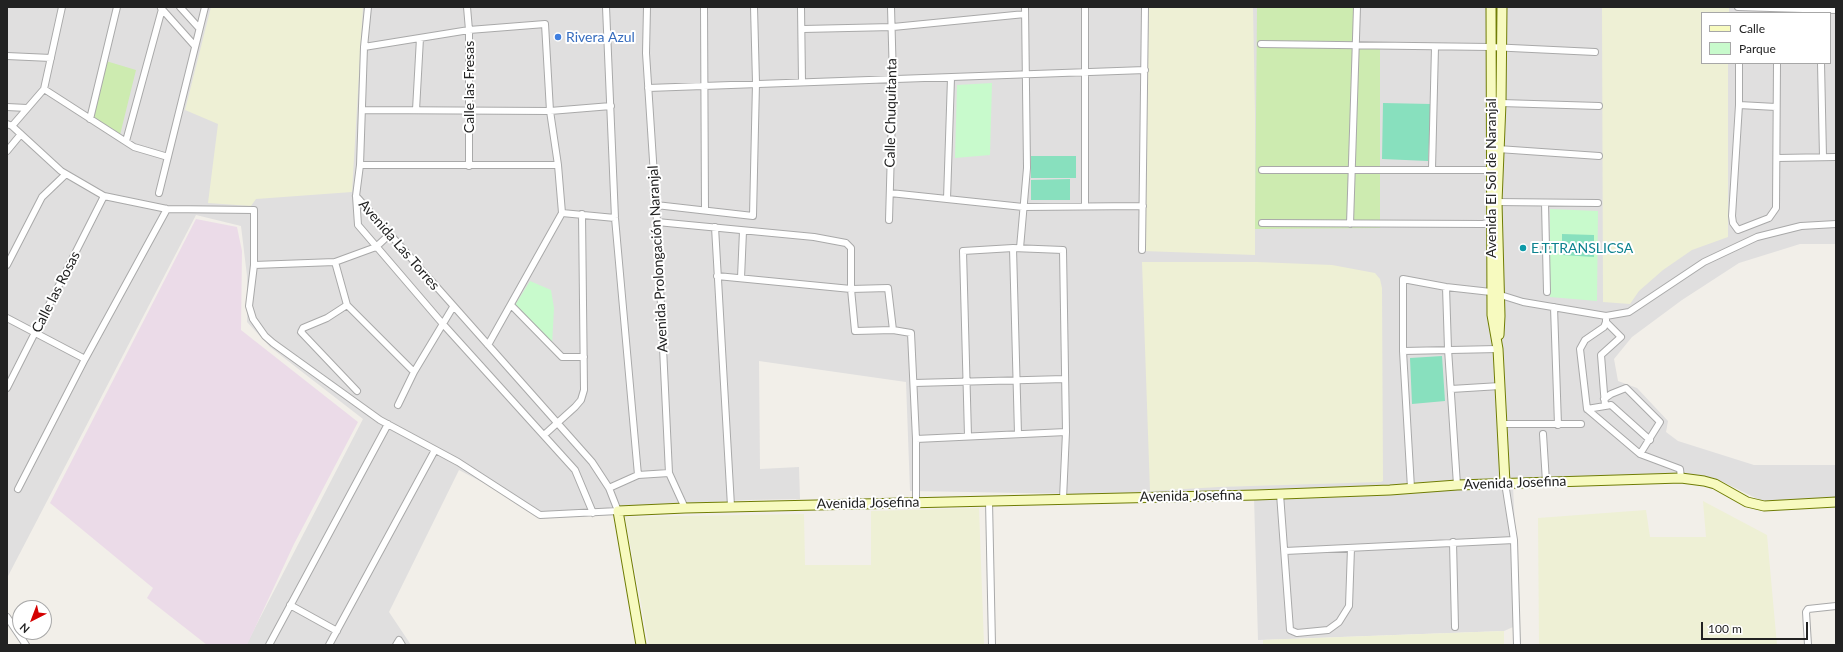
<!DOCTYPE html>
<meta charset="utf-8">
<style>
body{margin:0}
#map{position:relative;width:1843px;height:652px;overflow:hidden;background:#f2efe9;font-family:Lato,sans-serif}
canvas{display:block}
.frame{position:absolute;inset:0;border:8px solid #222;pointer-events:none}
.legend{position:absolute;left:1701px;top:12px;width:130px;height:52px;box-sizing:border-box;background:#fff;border:1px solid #a7a7a7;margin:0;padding:5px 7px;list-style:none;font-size:12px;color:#222}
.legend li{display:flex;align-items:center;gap:8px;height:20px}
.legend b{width:20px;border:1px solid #a7a7a7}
.north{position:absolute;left:12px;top:600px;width:40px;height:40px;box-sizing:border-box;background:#fff;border:1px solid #a7a7a7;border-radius:50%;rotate:222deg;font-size:11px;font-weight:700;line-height:16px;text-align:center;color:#222}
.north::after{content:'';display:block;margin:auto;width:14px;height:18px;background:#d40000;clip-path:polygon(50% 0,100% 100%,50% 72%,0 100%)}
.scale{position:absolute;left:1701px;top:622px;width:107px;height:18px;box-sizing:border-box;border:2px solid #222;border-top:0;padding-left:5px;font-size:12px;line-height:14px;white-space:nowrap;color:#222;-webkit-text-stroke:3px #fff;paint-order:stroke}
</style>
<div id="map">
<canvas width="1843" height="652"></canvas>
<div class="frame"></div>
<ul class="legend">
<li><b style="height:5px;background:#f7fabf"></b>Calle</li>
<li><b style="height:11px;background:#c8facc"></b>Parque</li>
</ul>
<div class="north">N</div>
<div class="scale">100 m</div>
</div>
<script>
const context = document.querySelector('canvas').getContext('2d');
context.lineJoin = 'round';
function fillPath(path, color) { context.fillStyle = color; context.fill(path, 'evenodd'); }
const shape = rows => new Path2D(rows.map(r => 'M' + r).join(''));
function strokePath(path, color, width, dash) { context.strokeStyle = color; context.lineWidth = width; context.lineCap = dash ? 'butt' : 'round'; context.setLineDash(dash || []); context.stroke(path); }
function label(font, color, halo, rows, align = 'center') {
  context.font = font + ' Lato,sans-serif'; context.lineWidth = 4; context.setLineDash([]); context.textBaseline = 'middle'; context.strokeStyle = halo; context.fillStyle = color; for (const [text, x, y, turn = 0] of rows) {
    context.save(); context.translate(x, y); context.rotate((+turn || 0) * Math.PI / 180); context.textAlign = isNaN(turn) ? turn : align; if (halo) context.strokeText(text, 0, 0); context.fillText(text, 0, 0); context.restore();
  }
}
const residential = shape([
 [7,7,1836,7,1836,244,1800,244,1739,263,1682,300,1632,337,1614,359,1618,381,1637,388,1668,421,1666,432,1678,441,1754,465,1836,465,1836,503,1764,502,1721,481,1513,487,1520,624,1504,631,1258,640,1254,497,910,491,906,382,759,361,760,469,799,467,800,499,749,500,539,512,459,470,389,612,411,645,246,645,363,419,270,347,247,322,247,276,241,226,196,215,7,578],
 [1702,13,1830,13,1830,63,1702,63]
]);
const industrial = shape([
 [196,219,237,227,242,251,241,330,358,422,294,544,247,645,207,645,147,598,153,588,50,503]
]);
const farmland = shape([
 [211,7,363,7,352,192,256,199,251,206,208,203,218,124,185,110],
 [1149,7,1253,7,1255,113,1255,255,1143,251],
 [1602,7,1729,7,1729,13,1702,13,1702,63,1728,63,1728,237,1692,250,1663,270,1639,291,1630,304,1603,302],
 [1142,262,1257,262,1332,265,1375,273,1380,279,1382,288,1383,481,1381,482,1219,487,1150,491],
 [1703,501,1767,535,1777,645,1539,645,1538,518,1646,510,1650,537,1706,537],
 [979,508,984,645,649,645,625,517,804,514,805,565,871,565,871,511],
 [1504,631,1504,645,1263,645,1263,640]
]);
const grass = shape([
 [1257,7,1353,7,1354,46,1380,48,1380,228,1255,229],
 [106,61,136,70,120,135,92,118]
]);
const park = shape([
 [992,83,990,155,955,158,957,85],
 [1550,209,1598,211,1597,301,1550,297],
 [530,281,551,290,554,308,552,345,515,305]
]);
const pitch = shape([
 [1383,103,1431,104,1428,161,1382,159],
 [1031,156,1076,156,1076,178,1031,178],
 [1070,179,1070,200,1031,200,1031,180],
 [1562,234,1594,235,1594,257,1562,255],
 [1442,356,1445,401,1412,404,1410,358]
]);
const street = shape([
 [180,7,199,28],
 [368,7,364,47,360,165,356,196,358,225,442,323,575,470,593,513],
 [467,7,469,30,469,166],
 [606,7,615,218,638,475],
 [647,7,646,53,657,222,669,473,685,508],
 [704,7,705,210],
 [801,7,802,82],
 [1738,7,1836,10],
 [161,8,194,45],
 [803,29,893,27,1025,14],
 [1261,44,1490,47,1595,52],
 [364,47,469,30,545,24,550,111,558,165,562,213,615,218],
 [7,56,51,58],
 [1739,63,1739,105,1732,216,1733,223,1738,230,1769,218,1776,208,1777,63],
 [1821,63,1823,157],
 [648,88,1145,70],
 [44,89,134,147,168,157],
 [1501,103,1599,106],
 [1739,105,1776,107],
 [7,107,27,108],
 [362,110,550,111,611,106],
 [416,110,420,38],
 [90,119,117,7],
 [7,124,12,126,61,171,104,196,167,209,254,210,254,265,249,306,253,319,265,336,273,343,380,420,458,462,540,515,618,511,609,488,592,462,356,196],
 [12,126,44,89,62,7],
 [126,141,162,9],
 [1498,149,1599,156],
 [7,151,21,134],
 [1777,158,1836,157],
 [360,165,558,165],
 [1432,169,1435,47],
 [1262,170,1494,170],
 [159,193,205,7],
 [890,193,1023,207,1143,206],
 [947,199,951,78],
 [1494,202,1598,203],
 [1545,203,1547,292],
 [656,205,753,216,756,83,754,7],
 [1085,206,1085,7],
 [889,220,893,80,891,7],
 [657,222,814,237,846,243,851,248,851,289,888,288,893,330],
 [1262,223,1483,224,1495,221],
 [1350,224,1357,7],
 [715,227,731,506],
 [1013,248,1018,434],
 [1020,248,1027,168,1025,7],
 [1142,250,1145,7],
 [335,262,347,305,414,372],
 [7,265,42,197,66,174],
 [254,265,335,262,376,247,390,234],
 [717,276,851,289,855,331,893,330,911,333,916,439,916,503],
 [741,278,743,231],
 [1446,287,1448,349,1457,485],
 [347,305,327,318,303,328,301,332,357,391],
 [511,305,562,357,584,357],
 [1554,307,1558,425],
 [1606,316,1606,322,1604,327,1585,340,1580,349,1587,409,1640,454,1680,469,1681,478],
 [7,318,85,359],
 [488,345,562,213],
 [1403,351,1498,349],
 [914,383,1065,379],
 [7,388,104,196],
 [1451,389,1500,386],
 [1604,399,1611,394,1626,388,1660,422,1640,454],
 [398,405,414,372,453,307],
 [1605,406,1601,355,1621,337,1606,322],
 [1587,409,1611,405,1650,440],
 [1503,424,1581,424],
 [1543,434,1546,482],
 [544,435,575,407,581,400,584,390,582,214],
 [968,436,963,251,1013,248,1063,250,1066,432,1063,499],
 [916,439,1066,432],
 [1505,483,1514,540,1517,645],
 [609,488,638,475,669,473],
 [1411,488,1403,351,1403,279,1446,287,1491,292,1523,302,1606,316,1629,312,1704,262,1757,237,1801,226,1836,224],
 [18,489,85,359,167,209],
 [1280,494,1290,630,1297,633,1328,630,1339,622,1349,606,1351,548],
 [989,501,992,645],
 [1453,542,1455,627],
 [1285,551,1514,540],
 [290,605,337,631],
 [7,617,26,645],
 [269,645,388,424],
 [329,645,435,450],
 [396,645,399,640,402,645],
 [1808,645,1806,612,1808,609,1836,606]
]);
const secondary = shape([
 [1491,7,1492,315,1498,349,1505,483],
 [1499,335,1500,316,1497,202,1501,103,1502,7],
 [641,645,618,511,685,508,1256,495,1390,490,1457,485,1681,478,1704,481,1715,484,1747,502,1764,506,1836,502]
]);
const markers = [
 [558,37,4,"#3f7fe0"],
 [1523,248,4,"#0f9aa8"]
];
const shopNames = [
 ["Rivera Azul",566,37]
];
const streetNames = [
 ["Calle las Fresas",469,87,-90],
 ["Calle Chuquitanta",891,113,-89],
 ["Avenida El Sol de Naranjal",1491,178,-90],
 ["Avenida Las Torres",399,245,49],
 ["Avenida Prolongación Naranjal",658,259,-93],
 ["Calle las Rosas",56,292,-63],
 ["Avenida Josefina",1515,483,-2],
 ["Avenida Josefina",1191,496,-1],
 ["Avenida Josefina",868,503,-1]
];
const cultureNames = [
 ["E.T.TRANSLICSA",1531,248]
];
fillPath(residential, '#e0dfdf');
fillPath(industrial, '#ebdbe8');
fillPath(farmland, '#eef0d5');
fillPath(grass, '#cdebb0');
fillPath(park, '#c8facc');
fillPath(pitch, '#88e0be');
strokePath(street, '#a9a9a9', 8);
strokePath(secondary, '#707d05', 11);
strokePath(street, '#fff', 6);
strokePath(secondary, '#f7fabf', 9);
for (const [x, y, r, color] of markers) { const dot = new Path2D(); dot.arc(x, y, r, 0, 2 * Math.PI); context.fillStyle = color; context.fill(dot); strokePath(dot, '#fff', 1.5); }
label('14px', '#366cbe', '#fff', shopNames, 'left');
label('14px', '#222', '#fff', streetNames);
label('14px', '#0d838f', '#fff', cultureNames, 'left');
</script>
